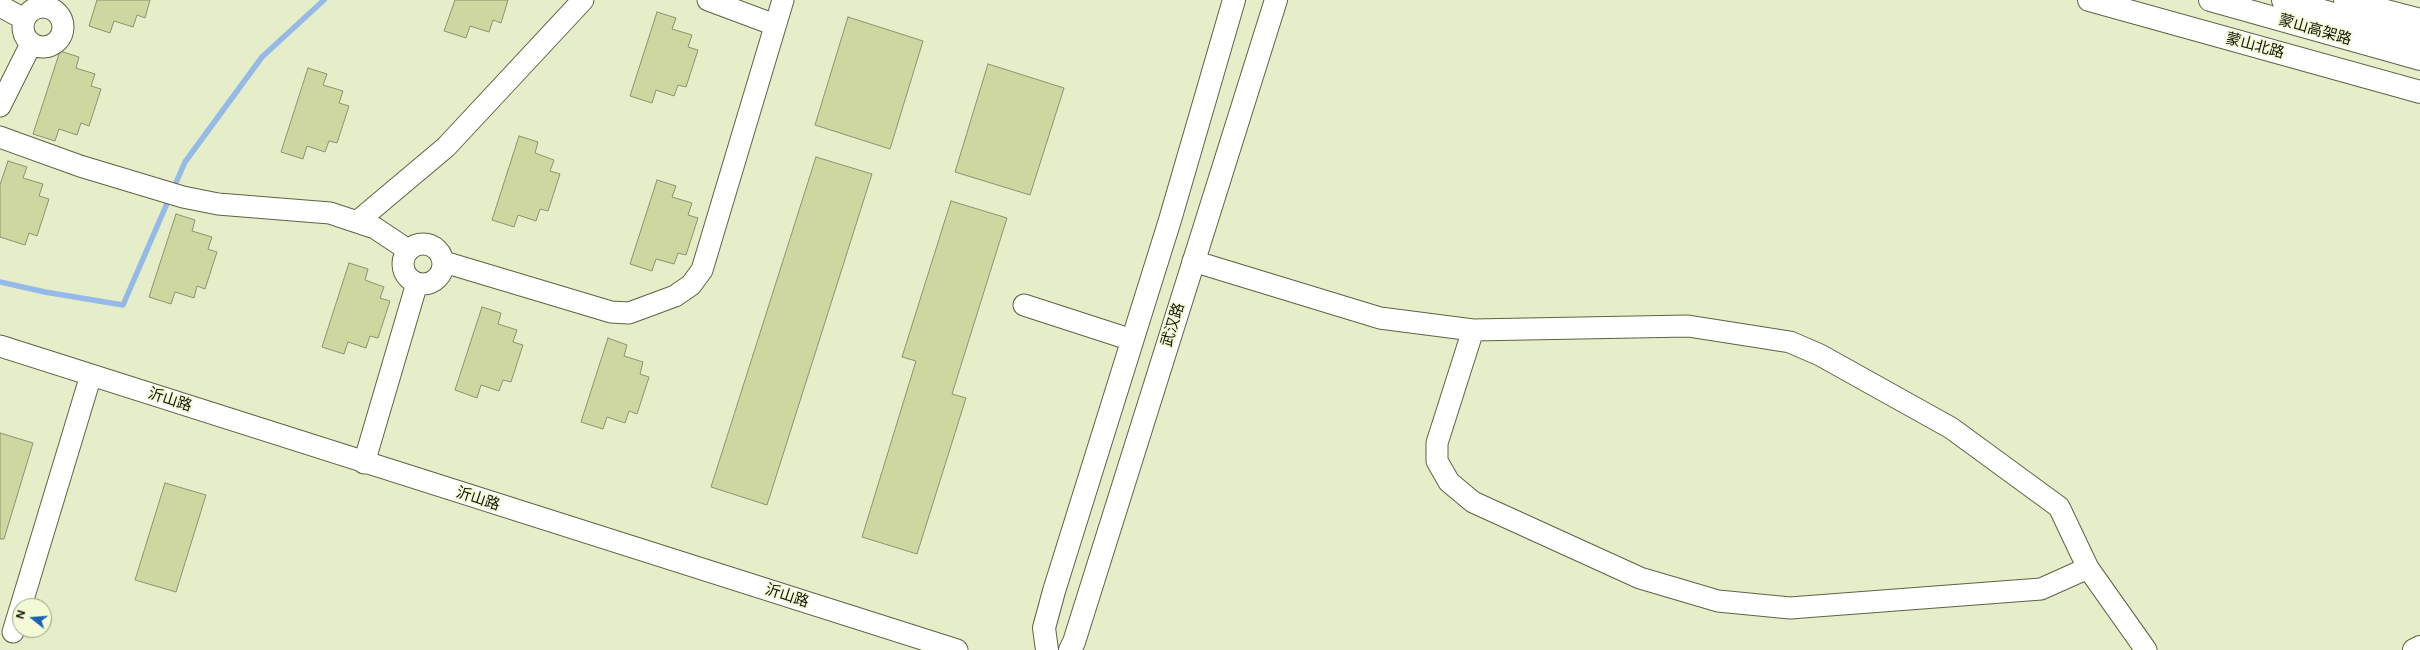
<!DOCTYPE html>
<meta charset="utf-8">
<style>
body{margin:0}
#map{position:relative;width:2420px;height:650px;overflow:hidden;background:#e6edc9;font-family:Figtree,sans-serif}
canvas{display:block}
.north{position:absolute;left:12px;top:598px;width:40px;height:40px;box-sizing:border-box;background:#f3fad6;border:1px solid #999e83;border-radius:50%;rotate:287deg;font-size:11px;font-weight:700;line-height:16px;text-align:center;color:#111307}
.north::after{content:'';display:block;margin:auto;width:14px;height:18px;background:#1a62b2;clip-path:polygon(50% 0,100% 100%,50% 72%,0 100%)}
</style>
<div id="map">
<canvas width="2420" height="650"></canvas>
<div class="north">N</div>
</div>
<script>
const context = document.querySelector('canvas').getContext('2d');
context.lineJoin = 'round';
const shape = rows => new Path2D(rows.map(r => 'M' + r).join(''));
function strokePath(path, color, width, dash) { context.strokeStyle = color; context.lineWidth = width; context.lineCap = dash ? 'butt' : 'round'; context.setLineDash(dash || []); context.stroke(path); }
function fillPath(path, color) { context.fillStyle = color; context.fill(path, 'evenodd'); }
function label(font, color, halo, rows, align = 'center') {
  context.font = font + ' Figtree,"Noto Sans SC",sans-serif'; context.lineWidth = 3.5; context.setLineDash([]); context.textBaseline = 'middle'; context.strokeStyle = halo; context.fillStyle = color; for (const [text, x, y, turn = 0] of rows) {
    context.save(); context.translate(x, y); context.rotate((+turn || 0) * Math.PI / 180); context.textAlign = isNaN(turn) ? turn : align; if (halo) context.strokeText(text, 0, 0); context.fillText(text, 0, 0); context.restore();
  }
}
const stream = shape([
 [0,282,45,292,123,305,185,162,262,57,324,0]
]);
const building = shape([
 [97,0,150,0,145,18,137,15,133,27,114,21,110,33,89,26,97,0],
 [455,0,508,0,501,23,493,20,489,32,470,26,466,38,444,31,455,0],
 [657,12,676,18,672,29,692,35,688,47,698,50,686,87,678,85,674,96,656,90,652,103,630,96,657,12],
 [848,17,923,41,890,149,815,125,848,17],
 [60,51,79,57,76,68,95,74,91,86,101,89,89,126,81,123,77,135,59,129,55,141,33,134,60,51],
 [988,64,1064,88,1030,195,955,172,988,64],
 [308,68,327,74,323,85,343,91,339,103,349,106,337,143,329,141,325,152,307,146,303,159,281,152,308,68],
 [519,136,538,142,535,153,554,160,550,171,560,174,548,211,540,209,536,221,518,215,514,227,492,220,519,136],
 [816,157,872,174,767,505,711,487,816,157],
 [8,161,27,167,23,178,43,184,39,196,49,199,37,236,29,233,25,245,0,237,0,185,8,161],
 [657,180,676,186,672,197,692,203,688,215,698,218,686,255,678,253,674,264,656,259,652,271,630,264,657,180],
 [951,201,1007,218,952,394,966,398,917,554,862,537,916,361,902,357,951,201],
 [176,214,195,220,192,231,212,237,208,249,217,252,205,289,197,286,194,298,175,292,171,304,149,297,176,214],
 [349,263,368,269,365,280,384,287,380,298,390,301,378,338,370,336,366,348,348,342,344,354,322,347,349,263],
 [482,307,501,313,498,324,517,330,513,342,523,345,511,382,503,380,499,391,481,385,477,398,455,390,482,307],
 [608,338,627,345,624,356,643,362,640,374,649,377,637,414,629,411,625,423,607,417,603,429,581,422,608,338],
 [0,433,33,443,4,539,0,539,0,433],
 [165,483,206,495,176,592,135,580,165,483]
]);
const minor = shape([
 [708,0,775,25],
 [0,6,24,19],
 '23 27a20 20 0 1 1 40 0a20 20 0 1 1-40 0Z',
 [0,106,31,44],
 [0,137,80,166,183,197,218,204,330,213,375,228,408,250],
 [358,221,446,147,583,0],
 '403 264a20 20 0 1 1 40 0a20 20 0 1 1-40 0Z',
 [1193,261,1380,318,1473,330,1688,326,1790,342,1820,355,1951,428,2059,507,2088,568],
 [444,262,611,312,629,313,675,296,691,285,702,270,783,0],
 [1024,305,1132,340],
 [1473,330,1437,443,1437,461,1449,482,1473,502,1640,578,1718,601,1790,608,2041,589,2088,568,2146,650],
 [0,346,957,650],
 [364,463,417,283],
 [21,606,91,375],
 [13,632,20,609]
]);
const major = shape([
 [2089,0,2420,92],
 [2345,0,2420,20],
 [1047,650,1044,628,1054,591,1170,220,1234,0],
 [1070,650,1074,642,1276,0],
 [2414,650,2420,647]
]);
const highway = shape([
 [2210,0,2420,59],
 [2283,0,2420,38]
]);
const streetNames = [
 ["蒙山高架路",2315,30,16],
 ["蒙山北路",2255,46,15],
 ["武汉路",1173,325,-73],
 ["沂山路",170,400,18],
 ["沂山路",478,499,18],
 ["沂山路",787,596,18]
];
strokePath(stream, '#96bae7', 5.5);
fillPath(building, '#ced79f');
strokePath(building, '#8c9270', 1);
strokePath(minor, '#5e6344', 23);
strokePath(major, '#5e6344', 24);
strokePath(highway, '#5e6344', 24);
strokePath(minor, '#fff', 21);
strokePath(major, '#fff', 22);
strokePath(highway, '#fff', 22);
label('15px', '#111307', '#f3fad6', streetNames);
</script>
